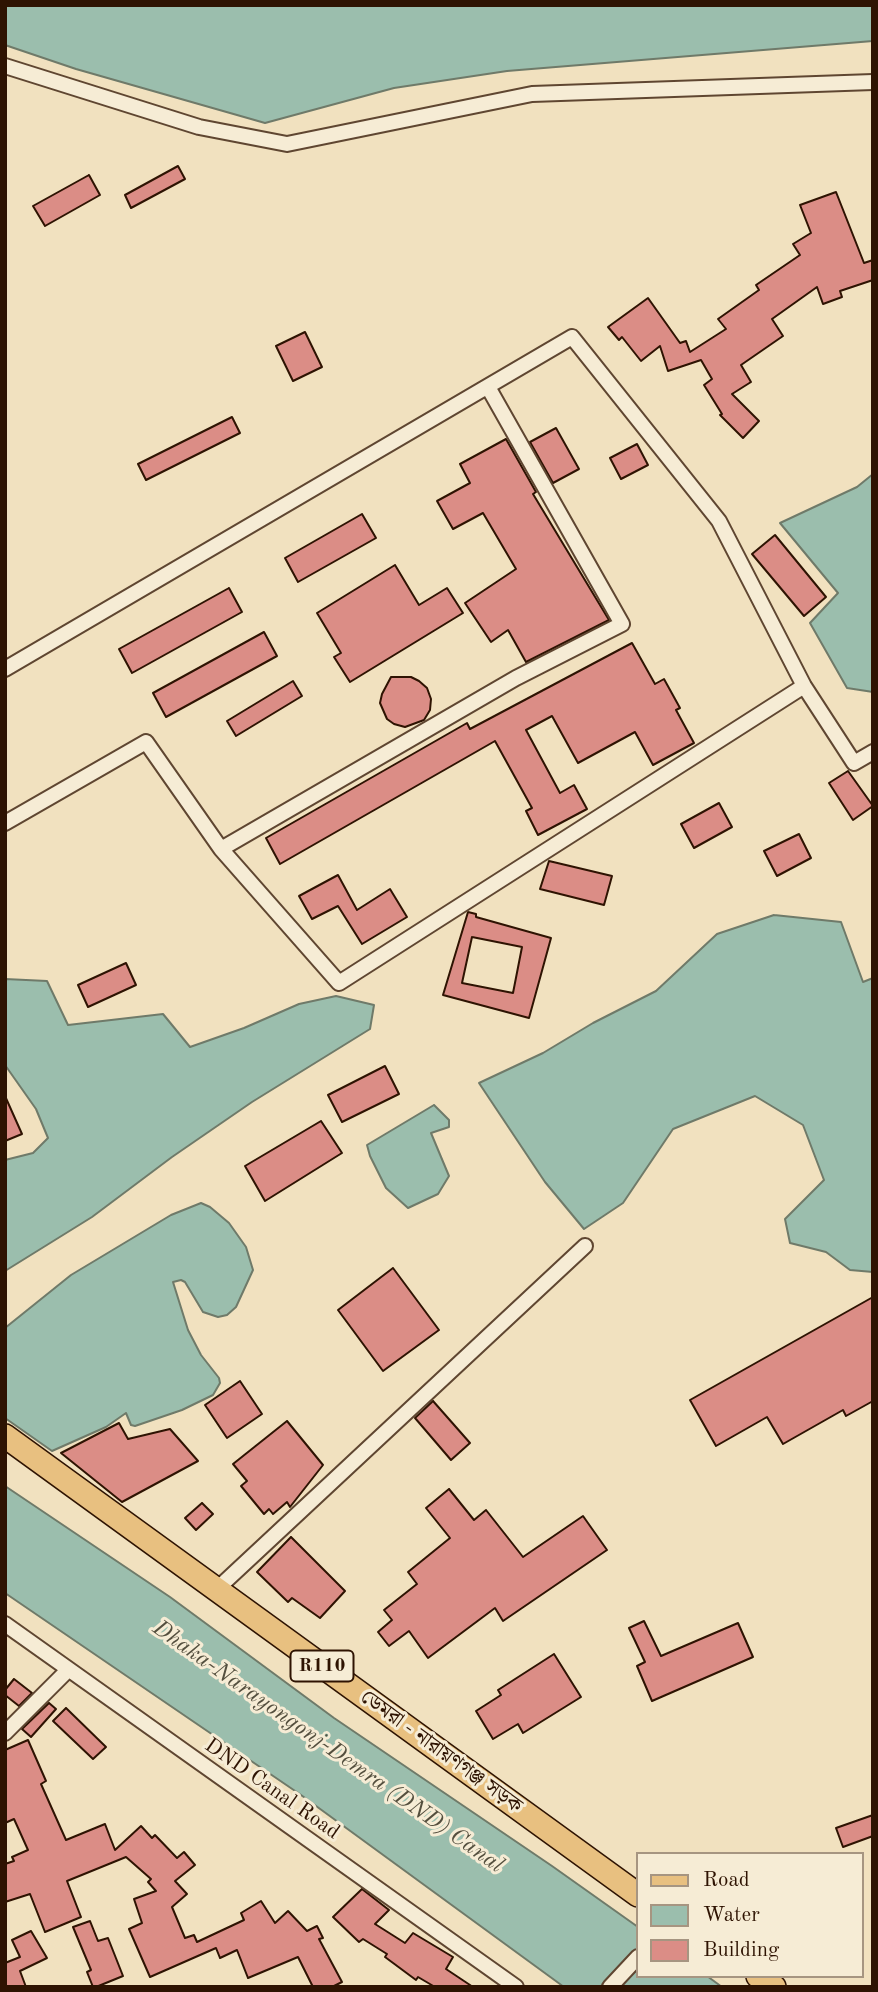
<!DOCTYPE html>
<meta charset="utf-8">
<style>
body{margin:0}
#map{position:relative;width:878px;height:1992px;overflow:hidden;background:#f1e1bf;font-family:"Old Standard TT",serif}
canvas{display:block}
.frame{position:absolute;inset:0;border:7px solid #2e1302;pointer-events:none}
.legend{position:absolute;left:636px;top:1852px;width:228px;height:126px;box-sizing:border-box;background:#f6ecd5;border:2px solid #a69581;margin:0;padding:9px 12px;list-style:none;font-size:21px;color:#2e1302}
.legend li{display:flex;align-items:center;gap:14px;height:35px}
.legend b{width:35px;border:2px solid #a69581}
</style>
<div id="map">
<canvas width="878" height="1992"></canvas>
<div class="frame"></div>
<ul class="legend">
<li><b style="height:9px;background:#e8c080"></b>Road</li>
<li><b style="height:19px;background:#9bbead"></b>Water</li>
<li><b style="height:19px;background:#db8d86"></b>Building</li>
</ul>
</div>
<script>
const context = document.querySelector('canvas').getContext('2d');
context.lineJoin = 'round';
function fillPath(path, color) { context.fillStyle = color; context.fill(path, 'evenodd'); }
const shape = rows => new Path2D(rows.map(r => 'M' + r).join(''));
function strokePath(path, color, width, dash) { context.strokeStyle = color; context.lineWidth = width; context.lineCap = dash ? 'butt' : 'round'; context.setLineDash(dash || []); context.stroke(path); }
function label(font, color, halo, rows, align = 'center') {
  context.font = font + ' "Old Standard TT","Noto Serif Bengali",serif'; context.lineWidth = 6; context.setLineDash([]); context.textBaseline = 'middle'; context.strokeStyle = halo; context.fillStyle = color; for (const [text, x, y, turn = 0] of rows) {
    context.save(); context.translate(x, y); context.rotate((+turn || 0) * Math.PI / 180); context.textAlign = isNaN(turn) ? turn : align; if (halo) context.strokeText(text, 0, 0); context.fillText(text, 0, 0); context.restore();
  }
}
const water = shape([
 [5,5,873,5,873,41,507,71,394,88,265,123,76,69,5,45,5,5],
 [873,474,873,692,847,688,810,623,838,593,780,523,857,487,873,474],
 [774,915,841,922,863,982,873,978,873,1272,850,1270,826,1252,790,1243,785,1219,824,1180,803,1125,755,1096,673,1129,623,1203,584,1229,545,1182,479,1083,543,1053,593,1023,656,991,717,934,774,915],
 [5,979,47,981,68,1025,163,1014,190,1047,244,1028,299,1004,336,996,374,1005,370,1029,252,1102,172,1157,92,1217,5,1271,5,1160,33,1153,48,1138,36,1109,5,1065,5,979],
 [434,1105,449,1120,449,1127,431,1133,449,1176,438,1194,408,1208,386,1188,370,1156,367,1145,434,1105],
 [201,1203,210,1207,229,1223,246,1247,253,1270,236,1307,227,1315,218,1317,203,1312,185,1282,181,1280,173,1282,188,1330,201,1355,219,1378,220,1383,213,1395,182,1410,135,1426,131,1425,126,1413,106,1427,52,1451,5,1418,5,1328,71,1275,171,1215,201,1203],
 [5,1486,170,1597,334,1718,552,1866,638,1927,638,1976,707,1976,722,1987,564,1987,301,1795,5,1593,5,1486]
]);
const building = shape([
 [178,166,185,179,131,208,125,195,178,166],
 [89,175,100,195,45,226,33,206,89,175],
 [836,192,864,263,873,260,873,280,840,291,842,297,823,304,817,287,772,319,783,336,741,365,751,382,732,394,759,421,743,438,720,415,722,414,704,385,712,379,701,360,668,371,660,346,641,361,622,337,619,340,608,327,648,298,680,343,686,341,690,352,726,329,718,319,759,290,756,285,800,255,793,244,811,233,800,205,836,192],
 [305,332,322,367,293,381,276,346,305,332],
 [232,417,240,433,146,480,138,464,232,417],
 [556,428,579,469,553,483,530,442,556,428],
 [506,439,536,492,533,494,609,620,526,662,508,630,491,642,465,603,516,569,483,513,453,529,437,501,470,483,460,464,506,439],
 [637,444,648,465,621,479,610,458,637,444],
 [362,514,376,538,298,582,285,558,362,514],
 [775,535,826,597,804,616,752,554,775,535],
 [395,565,419,605,447,588,463,613,350,682,334,657,341,653,317,613,395,565],
 [229,588,242,612,132,673,119,649,229,588],
 [264,632,277,656,166,717,153,693,264,632],
 [632,643,655,684,664,679,680,708,676,710,694,743,653,765,635,732,578,763,552,716,526,730,560,793,574,785,587,809,538,835,526,811,532,808,495,741,280,864,266,838,467,723,470,729,632,643],
 [391,677,411,677,419,681,427,688,431,699,430,710,424,720,405,727,394,724,387,719,380,703,382,694,391,677],
 [293,681,302,696,236,736,227,721,293,681],
 [848,771,873,806,853,820,829,783,848,771],
 [719,803,732,827,694,848,681,824,719,803],
 [799,834,811,858,777,876,764,851,799,834],
 [549,861,612,876,604,905,540,889,549,861],
 [338,875,357,910,390,889,407,917,362,944,338,906,312,919,299,896,338,875],
 [468,912,476,914,476,917,551,938,529,1018,443,995,468,912],
 [472,937,522,947,513,993,462,983,472,937],
 [126,963,136,985,88,1007,78,985,126,963],
 [385,1066,399,1094,342,1122,328,1095,385,1066],
 [5,1096,22,1134,5,1141,5,1096],
 [321,1121,342,1153,265,1201,245,1166,321,1121],
 [393,1268,439,1330,383,1371,338,1310,393,1268],
 [873,1297,873,1401,846,1416,843,1410,783,1444,767,1417,716,1446,690,1400,873,1297],
 [240,1381,262,1414,227,1438,205,1405,240,1381],
 [433,1401,470,1443,451,1460,415,1418,433,1401],
 [287,1421,323,1465,290,1507,287,1502,273,1514,269,1509,264,1514,241,1486,247,1481,233,1464,287,1421],
 [119,1423,128,1439,170,1429,198,1461,122,1502,61,1453,119,1423],
 [449,1489,474,1520,486,1510,523,1557,583,1516,607,1550,503,1621,495,1608,428,1658,409,1631,389,1646,378,1632,392,1620,384,1610,417,1584,408,1572,450,1538,426,1508,449,1489],
 [202,1503,213,1514,196,1530,185,1518,202,1503],
 [291,1537,345,1591,320,1618,292,1598,288,1602,257,1572,291,1537],
 [644,1621,661,1656,738,1623,753,1657,652,1701,637,1666,645,1662,629,1628,644,1621],
 [554,1654,581,1697,523,1733,518,1724,493,1739,476,1711,501,1695,498,1690,554,1654],
 [14,1679,32,1693,19,1706,5,1695,5,1690,14,1679],
 [49,1703,56,1709,31,1737,22,1729,49,1703],
 [66,1708,106,1747,93,1759,53,1721,66,1708],
 [28,1740,46,1781,41,1784,66,1840,105,1824,115,1850,141,1826,152,1838,155,1835,177,1858,184,1852,195,1865,175,1881,187,1894,172,1907,185,1938,194,1935,197,1942,244,1920,241,1913,261,1901,275,1923,288,1911,307,1931,317,1926,323,1938,319,1939,342,1982,332,1987,313,1987,298,1957,248,1978,237,1950,220,1958,216,1948,150,1977,129,1929,142,1923,134,1899,156,1891,148,1882,151,1879,126,1857,67,1881,81,1917,45,1932,30,1894,5,1902,5,1864,14,1861,12,1857,28,1850,14,1819,5,1823,5,1750,28,1740],
 [873,1815,873,1836,843,1847,836,1828,873,1815],
 [362,1889,389,1910,375,1924,405,1943,413,1933,453,1957,446,1969,473,1987,435,1987,418,1977,416,1980,385,1957,387,1954,363,1939,359,1942,333,1917,362,1889],
 [90,1921,98,1941,108,1938,123,1976,96,1987,93,1987,87,1972,91,1970,73,1927,90,1921],
 [31,1931,47,1958,20,1971,26,1987,5,1987,5,1963,20,1957,12,1940,31,1931]
]);
const street = shape([
 [5,66,199,127,287,144,532,94,873,82],
 [5,669,572,337,719,521,804,686,854,763,873,752],
 [5,823,146,742,221,849,516,678,622,624,488,387],
 [221,849,339,983,804,686],
 [216,1590,585,1246],
 [5,1624,516,1987],
 [5,1733,68,1670],
 [610,1987,638,1957]
]);
const primary = shape([
 [5,1436,638,1895],
 [758,1976,774,1987]
]);
const shields = [
 [322,1666,63]
];
const shieldNames = [
 ["R110",322,1666]
];
const streetNames = [
 ["ডেমরা - নারায়ণগঞ্জ সড়ক",441,1752,36],
 ["DND Canal Road",272,1789,35]
];
const waterNames = [
 ["Dhaka-Narayongonj-Demra (DND) Canal",328,1747,35]
];
fillPath(water, '#9bbead');
strokePath(water, '#6f7a69', 2);
fillPath(building, '#db8d86');
strokePath(building, '#2e1302', 2);
strokePath(street, '#5f4631', 18);
strokePath(primary, '#2e1302', 26);
strokePath(street, '#f6ecd5', 14);
strokePath(primary, '#e8c080', 23);
for (const [x, y, w] of shields) { const box = new Path2D(); box.roundRect(x - w / 2, y - 15.5, w, 31, 5); context.fillStyle = '#f6ecd5'; context.fill(box); strokePath(box, '#2e1302', 2); }
label('bold 19px', '#2e1302', null, shieldNames);
label('21px', '#2e1302', '#f6ecd5', streetNames);
label('italic 23px', '#544f3e', '#f6ecd5', waterNames);
</script>
